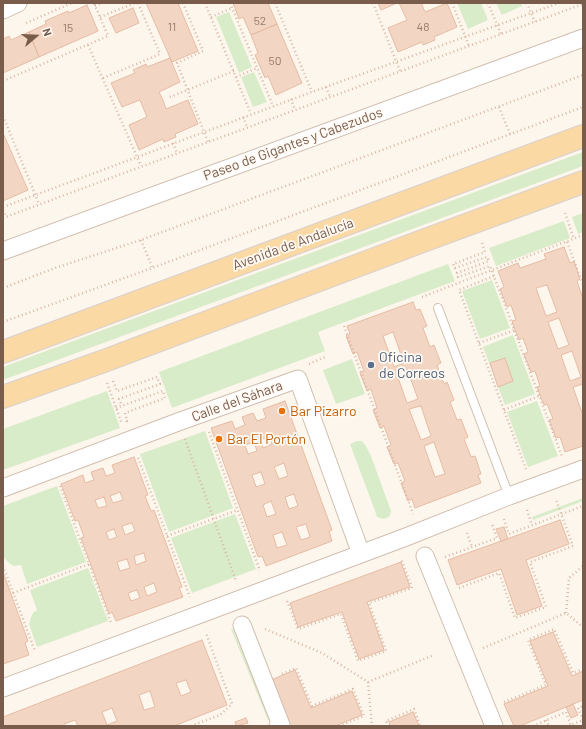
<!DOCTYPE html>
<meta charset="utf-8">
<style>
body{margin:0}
#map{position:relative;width:586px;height:729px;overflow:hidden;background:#fdf6ec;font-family:Barlow,sans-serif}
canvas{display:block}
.frame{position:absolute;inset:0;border:4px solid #7a5c4d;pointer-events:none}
.north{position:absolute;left:16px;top:16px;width:40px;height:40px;-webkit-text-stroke:3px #fffaf3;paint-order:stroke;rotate:71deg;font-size:11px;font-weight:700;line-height:16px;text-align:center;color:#7a5c4d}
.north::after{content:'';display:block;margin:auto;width:14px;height:18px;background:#7a5c4d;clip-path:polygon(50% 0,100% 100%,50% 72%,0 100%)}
</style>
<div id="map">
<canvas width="586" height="729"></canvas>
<div class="frame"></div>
<div class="north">N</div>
</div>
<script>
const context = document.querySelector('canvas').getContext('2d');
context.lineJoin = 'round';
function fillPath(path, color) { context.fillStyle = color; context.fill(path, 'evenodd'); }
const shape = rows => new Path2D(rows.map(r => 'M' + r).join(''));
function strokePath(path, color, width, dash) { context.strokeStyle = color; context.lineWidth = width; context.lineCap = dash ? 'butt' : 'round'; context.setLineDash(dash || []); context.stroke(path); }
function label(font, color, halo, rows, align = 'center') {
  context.font = font + ' Barlow,sans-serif'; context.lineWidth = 3.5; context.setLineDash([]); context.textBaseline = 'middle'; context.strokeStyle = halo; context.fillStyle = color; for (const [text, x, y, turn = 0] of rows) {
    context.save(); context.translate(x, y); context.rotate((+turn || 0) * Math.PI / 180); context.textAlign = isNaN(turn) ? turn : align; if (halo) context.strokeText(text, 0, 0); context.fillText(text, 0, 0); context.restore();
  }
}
const green = shape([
 [457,3,481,3,488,20,468,29],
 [496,3,521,3,522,6,502,15],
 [229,12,252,67,239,73,216,17],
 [254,72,267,102,253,107,241,77],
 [583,152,583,166,3,380,3,367],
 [583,213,583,232,578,234,572,217],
 [564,221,570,238,496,266,489,248],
 [448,264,455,281,318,332,325,351,172,408,159,372],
 [492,280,510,328,480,339,462,291],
 [513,335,535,394,505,405,483,347],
 [352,359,365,394,336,404,323,370],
 [107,391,120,428,3,470,3,429],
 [537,401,558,456,528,467,507,412],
 [205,431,233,508,169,532,140,454],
 [357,441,362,441,366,446,371,456,391,511,390,516,387,518,383,519,377,517,375,511,350,444],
 [57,486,86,562,27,584,21,565,14,566,10,564,5,559,3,555,3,506],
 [583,498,583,501,533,520,532,517],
 [235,514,256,569,192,593,171,538],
 [88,568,108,621,37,647,29,624,31,617,33,613,37,610,30,590],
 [231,629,233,629,270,720,268,720]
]);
const building = shape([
 [146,3,178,3,198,51,172,62,146,3],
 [233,3,268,3,277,24,251,35,243,17,239,19,233,3],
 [378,3,397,3,381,10,378,3],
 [399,3,422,3,422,5,425,12,447,3,457,27,434,37,435,40,423,45,422,42,398,52,388,28,407,20,399,3],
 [87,5,98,31,39,57,29,32,46,24,45,21,68,11,69,13,87,5],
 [133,8,139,23,116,33,109,18,133,8],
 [277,24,302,83,276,95,268,76,265,78,255,55,258,53,251,35,277,24],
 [29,32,39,57,3,73,3,39,9,36,11,40,29,32],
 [170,58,180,82,159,92,163,100,166,109,188,100,198,124,175,134,176,137,164,142,163,139,139,150,129,125,147,117,140,100,122,107,111,83,135,73,133,70,146,64,147,67,170,58],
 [3,133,28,190,3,201,3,133],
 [564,247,570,263,574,261,580,279,577,281,582,296,583,295,583,384,573,387,582,413,583,413,583,446,565,452,560,437,556,438,549,420,553,419,547,404,544,405,540,395,537,387,540,386,535,371,531,372,524,354,528,352,523,338,519,340,515,330,512,321,516,320,511,305,507,307,500,289,504,287,498,271,518,263,520,268,546,259,544,254,564,247],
 [547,285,557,312,546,316,536,288,547,285],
 [559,318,569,345,558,349,548,322,559,318],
 [572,351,581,377,570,381,561,355,572,351],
 [413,302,416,310,420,309,427,326,423,328,430,347,434,345,441,363,437,365,444,384,447,382,454,400,450,402,457,420,461,419,464,427,468,437,464,439,471,457,475,456,481,474,478,475,481,483,415,508,412,499,408,501,401,483,405,481,398,463,394,464,387,447,391,445,384,426,380,428,373,410,377,408,371,389,367,391,360,373,364,371,357,352,353,354,346,336,350,334,347,326,413,302],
 [393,332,404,363,394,367,383,336,393,332],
 [407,369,418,399,407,403,396,372,407,369],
 [421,406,431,436,421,440,409,409,421,406],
 [434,442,445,474,435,477,424,446,434,442],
 [505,358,513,381,498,387,490,363,505,358],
 [285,401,332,530,329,531,332,541,266,566,262,556,258,557,211,428,232,421,235,429,245,425,242,417,253,413,257,421,266,418,263,409,285,401],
 [269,437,272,444,263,448,260,440,269,437],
 [254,442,257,451,248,454,245,445,254,442],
 [284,463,288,476,279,479,274,467,284,463],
 [261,472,265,484,256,487,252,475,261,472],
 [294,494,298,506,289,509,285,497,294,494],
 [271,501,276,514,267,517,263,505,271,501],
 [306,524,310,537,301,540,296,527,306,524],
 [282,532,287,545,277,548,273,535,282,532],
 [134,457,148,495,145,496,151,511,154,510,182,587,179,588,183,597,116,621,112,612,109,614,81,538,84,537,78,520,75,521,61,484,83,475,85,483,94,480,91,472,103,468,106,476,115,473,112,465,134,457],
 [120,492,123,500,113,503,110,496,120,492],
 [104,497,107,506,98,508,95,500,104,497],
 [132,523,135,531,125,535,122,526,132,523],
 [114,529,117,537,109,540,106,532,114,529],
 [144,553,146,561,136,565,134,556,144,553],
 [127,559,130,568,120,571,117,562,127,559],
 [154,583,157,592,147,596,144,587,154,583],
 [137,590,140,598,131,601,128,593,137,590],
 [560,520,569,544,526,560,542,606,517,615,501,569,457,585,448,560,560,520],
 [504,527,508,539,501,541,496,529,504,527],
 [401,562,410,587,367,602,384,650,359,659,342,612,298,627,290,603,401,562],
 [3,572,28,641,25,643,29,655,3,664,3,572],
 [553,632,572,676,583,671,583,700,520,726,514,726,504,704,548,686,530,641,553,632],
 [202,640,227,705,174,726,78,726,75,720,64,724,64,726,3,726,3,717,202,640],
 [186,680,191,692,181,696,176,683,186,680],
 [150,691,155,707,144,710,139,695,150,691],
 [112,708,117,721,107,725,102,712,112,708],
 [295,670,311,708,352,691,362,715,335,726,290,726,271,680,295,670],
 [573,704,578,715,571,718,566,707,573,704],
 [413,712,419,726,390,726,389,722,413,712],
 [246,718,248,723,236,726,235,722,246,718]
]);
const path = shape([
 [183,3,203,51,177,63,208,142],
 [205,3,251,114],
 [230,3,273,106],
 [275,3,312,92],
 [373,3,400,71],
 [452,3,469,46],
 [488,3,501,34],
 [527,3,535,22],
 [95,6,102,3],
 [100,17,135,3],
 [211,17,232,8],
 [26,23,72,3],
 [88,45,141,166],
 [236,77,257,68],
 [103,78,160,54,138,3],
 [3,81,108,36,94,3],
 [326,87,330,97],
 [170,97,234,71],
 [291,99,295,110],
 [499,107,510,134],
 [3,116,39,204],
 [243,117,247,127],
 [173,143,177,153],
 [3,207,312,92,559,3],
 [3,210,6,217],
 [565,213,574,239],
 [3,218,116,176,583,4],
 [141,240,153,269],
 [567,242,583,285],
 [482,243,485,252,453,264,455,268,487,257,489,261,457,273,458,277,490,266,562,456],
 [494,276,459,290,526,469],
 [3,288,55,268,141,240,583,75],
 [422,297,583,235],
 [3,322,152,268,583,107],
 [344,326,413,514],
 [479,343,515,330],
 [309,364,327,356],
 [113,381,117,391,157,377,160,384,119,399,122,406],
 [107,383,122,424],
 [116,408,163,391,165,398,125,413,127,421,128,420],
 [504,410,539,396],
 [209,432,260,571],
 [185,439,236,581],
 [138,458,190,597],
 [60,486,111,623],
 [527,510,532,525],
 [504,519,509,534,583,506],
 [467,533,472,547],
 [167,536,238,510],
 [445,557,497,538,492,524],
 [3,566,35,651],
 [459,588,499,573,515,618,546,607,530,562,573,546,556,500],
 [13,593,89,564],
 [287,601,298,629,341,614,358,661,386,651,369,603,412,588,401,558],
 [566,613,569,578,583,566],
 [265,629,322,653,368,682,434,655],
 [483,648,566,613,583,627],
 [282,674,296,668,312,706,353,689,364,716,339,726],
 [368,682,372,726],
 [504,702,546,685,528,640,554,629,573,673,583,669],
 [546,720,549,726],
 [583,720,578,708,583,706],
 [191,726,220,715,232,704,206,633],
 [389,726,386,721,414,709,420,726],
 [533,726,566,712,571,725],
 [569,726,583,720]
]);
const lane = shape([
 [438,308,509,496]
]);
const street = shape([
 [3,10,18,3],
 [3,251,583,38],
 [3,488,178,422,298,379,361,554],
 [425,556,494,726],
 [242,625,281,725,278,726],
 [3,688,406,537,509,496,583,469]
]);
const primary = shape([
 [3,352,583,136],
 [3,397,104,361,428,239,583,182]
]);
const markers = [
 [371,365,4,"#5c6f8a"],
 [282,411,4,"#e8710a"],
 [219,439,4,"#e8710a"]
];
const numberNames = [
 ["52",260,21],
 ["11",172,27],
 ["48",423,27],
 ["15",68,28],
 ["50",275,61]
];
const streetNames = [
 ["Paseo de Gigantes y Cabezudos",293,144,-20],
 ["Avenida de Andalucía",293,244,-20],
 ["Calle del Sáhara",237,401,-20]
];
const serviceNames = [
 ["Oficina",379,357],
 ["de Correos",379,373]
];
const foodNames = [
 ["Bar Pizarro",290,411],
 ["Bar El Portón",227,439]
];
fillPath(green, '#d8ecc9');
fillPath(building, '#f3d5c3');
strokePath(building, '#e6bba3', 1);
strokePath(lane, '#d1beb0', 10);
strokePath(street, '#d1beb0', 19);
strokePath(primary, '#dad1cd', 24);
strokePath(path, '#d9b8a5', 2.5, [1, 3]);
strokePath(lane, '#fff', 8);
strokePath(street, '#fff', 17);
strokePath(primary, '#fbd9a5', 22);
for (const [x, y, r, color] of markers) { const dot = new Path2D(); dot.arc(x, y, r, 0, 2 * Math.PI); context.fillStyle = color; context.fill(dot); strokePath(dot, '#fffaf3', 1.5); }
label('12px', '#987a6a', null, numberNames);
label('14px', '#7a5c4d', '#fffaf3', streetNames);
label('14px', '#4e5e75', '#fffaf3', serviceNames, 'left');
label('14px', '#c56008', '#fffaf3', foodNames, 'left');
</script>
